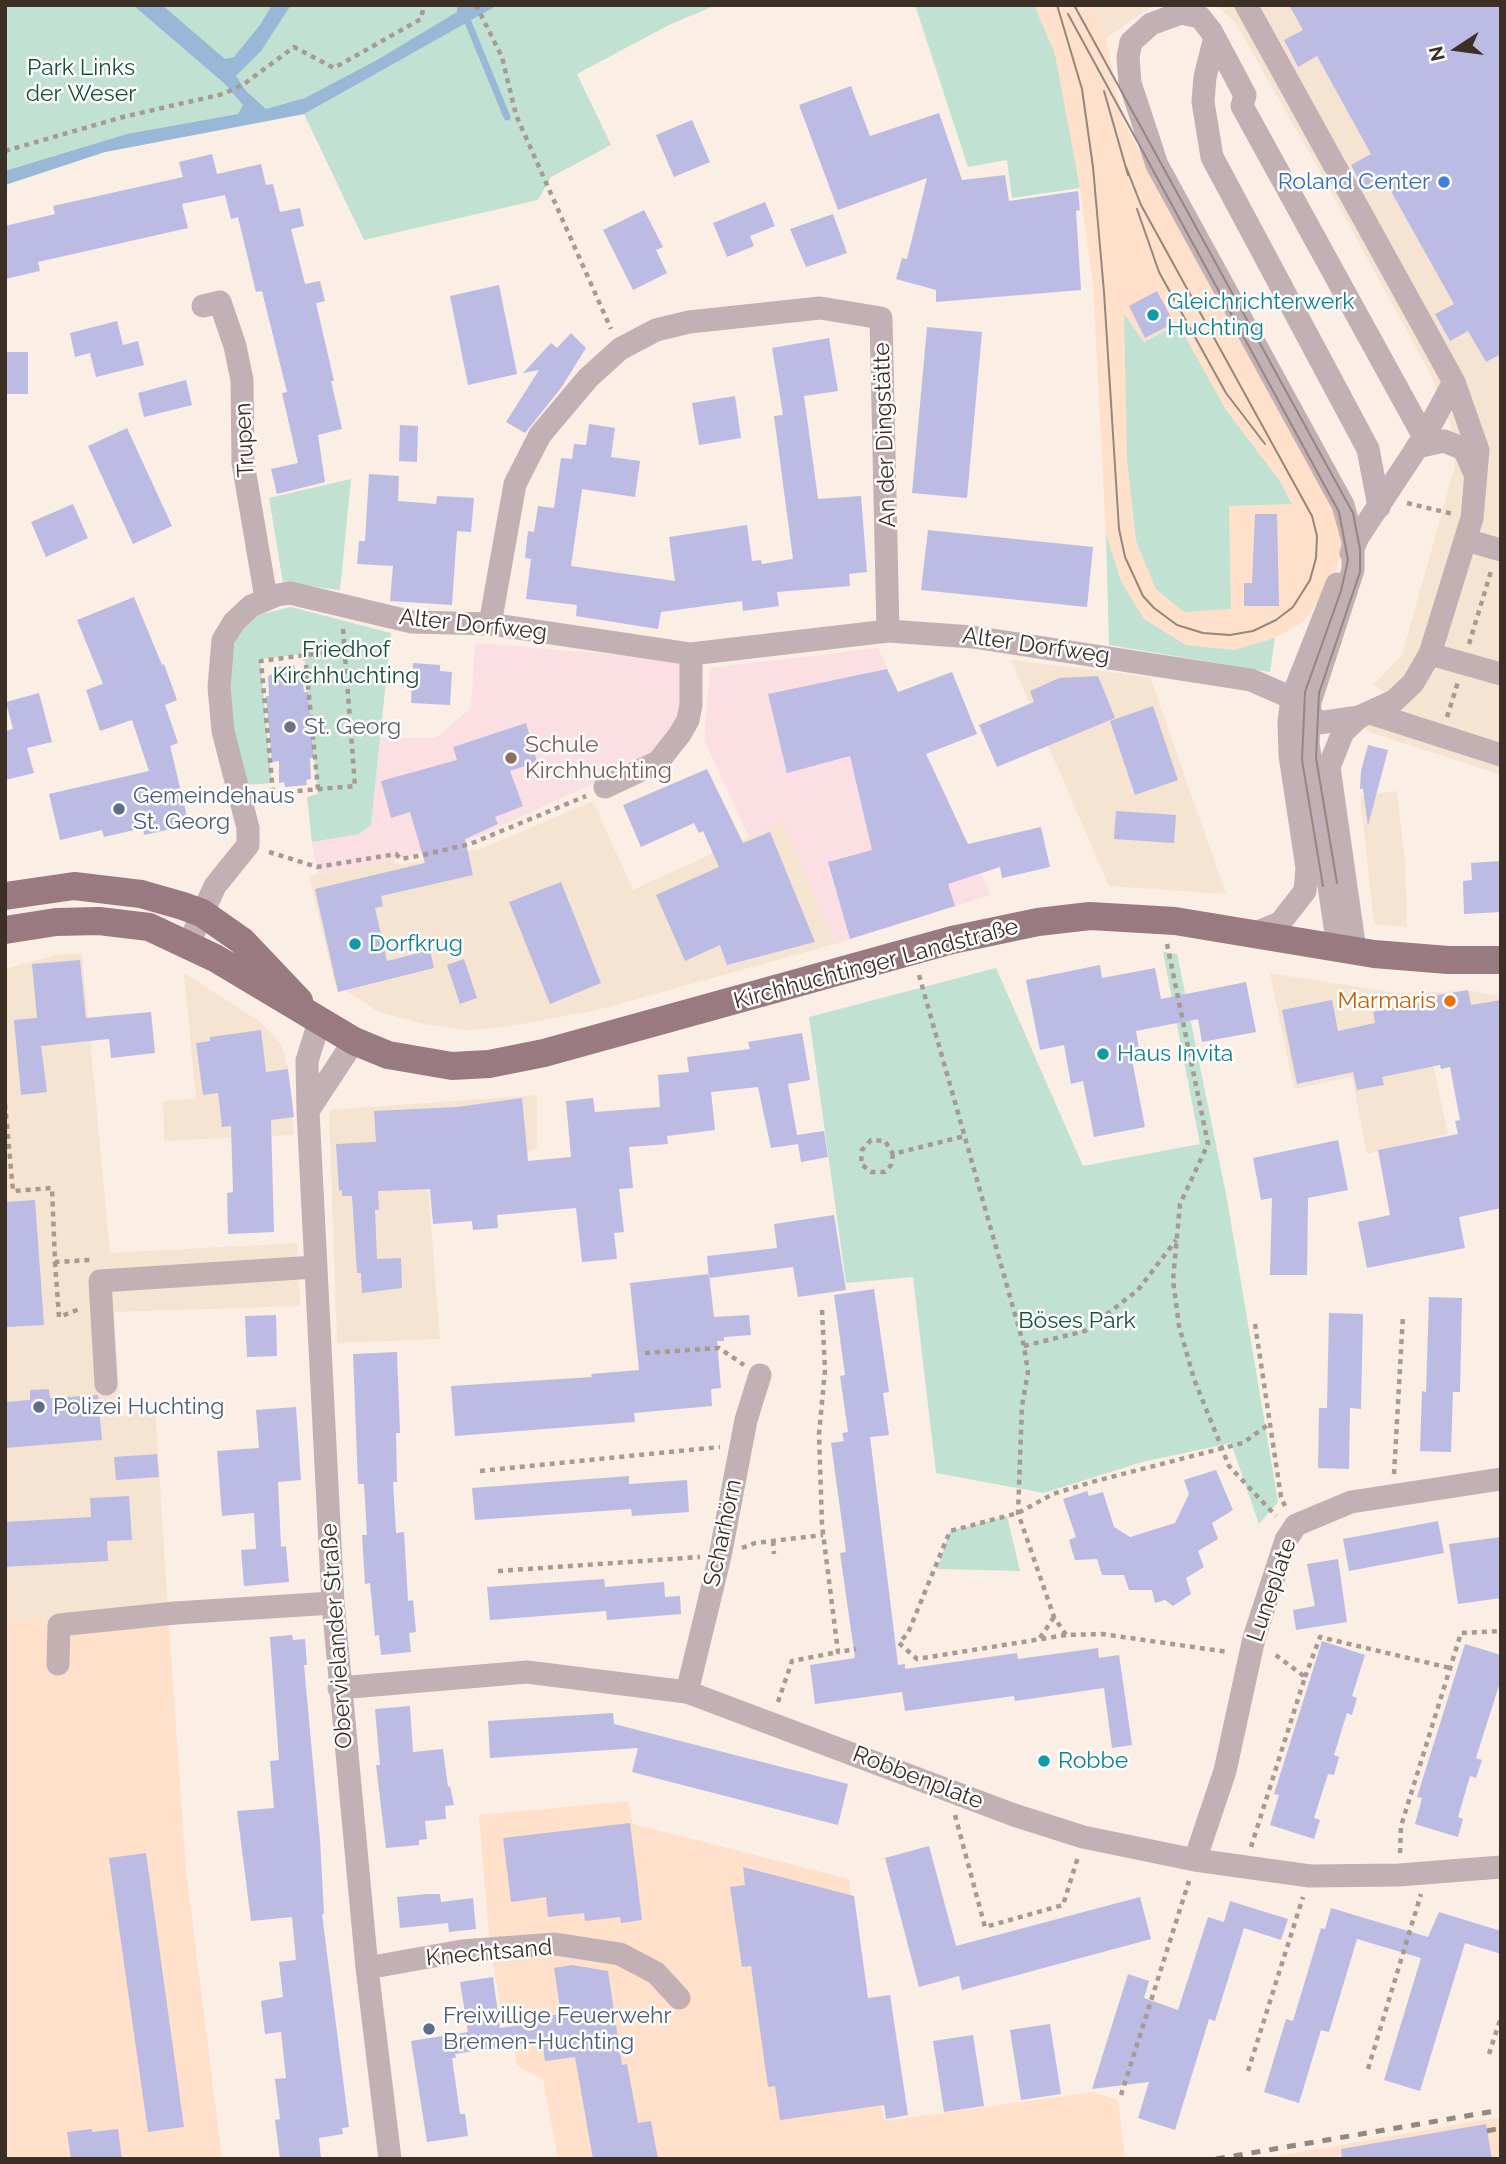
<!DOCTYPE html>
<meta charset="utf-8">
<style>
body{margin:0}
#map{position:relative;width:1506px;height:2164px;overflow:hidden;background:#fbeee5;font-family:Raleway,sans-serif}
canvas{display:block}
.frame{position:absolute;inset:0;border:7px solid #3b2f26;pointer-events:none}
.north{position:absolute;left:1422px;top:14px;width:70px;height:70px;-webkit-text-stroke:5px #fefefe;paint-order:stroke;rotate:257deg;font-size:19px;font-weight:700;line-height:28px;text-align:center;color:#3b2f26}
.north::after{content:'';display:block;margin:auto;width:24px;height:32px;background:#3b2f26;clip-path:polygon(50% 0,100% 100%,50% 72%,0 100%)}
</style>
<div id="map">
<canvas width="1506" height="2164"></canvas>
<div class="frame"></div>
<div class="north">N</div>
</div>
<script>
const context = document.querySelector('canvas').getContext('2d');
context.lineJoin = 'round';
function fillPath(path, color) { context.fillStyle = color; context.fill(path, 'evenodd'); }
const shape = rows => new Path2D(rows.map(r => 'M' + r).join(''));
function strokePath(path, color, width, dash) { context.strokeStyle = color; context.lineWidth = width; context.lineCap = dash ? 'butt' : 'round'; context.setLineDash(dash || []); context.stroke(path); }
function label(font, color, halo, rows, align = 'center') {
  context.font = font + ' Raleway,sans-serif'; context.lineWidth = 5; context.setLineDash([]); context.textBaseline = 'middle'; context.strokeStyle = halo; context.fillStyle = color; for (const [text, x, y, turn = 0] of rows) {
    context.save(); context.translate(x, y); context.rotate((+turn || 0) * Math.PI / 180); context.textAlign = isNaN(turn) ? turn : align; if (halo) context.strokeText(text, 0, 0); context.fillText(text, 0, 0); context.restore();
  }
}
const commercial = shape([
 [1088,5,1154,5,1106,38],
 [1216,5,1501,5,1501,775,1369,732,1360,720,1397,699,1373,685,1402,655,1455,466,1450,423,1431,375,1323,177,1235,22],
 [1011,660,1150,677,1226,894,1109,886],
 [1397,791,1405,862,1407,927,1374,924,1360,796],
 [593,801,633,890,783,821,835,944,597,1010,506,1027,467,1030,424,1024,379,1012,335,984,309,876,393,860,400,865,484,848],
 [82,953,110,1253,297,1243,300,1306,114,1312,121,1417,155,1405,168,1613,45,1631,43,1618,5,1620,5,969,55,955],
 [184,973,259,1021,281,1044,288,1069,294,1135,164,1141,163,1101,196,1099],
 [1270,973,1396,993,1473,991,1501,997,1501,1028,1427,1037,1448,1134,1367,1154,1352,1077,1294,1089],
 [537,1095,537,1147,507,1168,427,1174,440,1339,337,1343,329,1110]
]);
const built = shape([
 [1034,5,1088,5,1106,38,1123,121,1315,472,1337,520,1344,545,1332,583,1303,622,1267,642,1234,650,1186,645,1144,619,1121,581,1106,534,1093,285,1080,188,1055,54],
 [1125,315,1144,342,1178,325,1226,410,1280,481,1292,503,1229,505,1231,609,1136,541,1127,461],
 [168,1613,186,1871,222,2159,5,2159,5,1620,43,1618,45,1630],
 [628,1801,633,1824,849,1879,884,2121,1093,2092,1118,2100,1125,2159,558,2159,543,2079,517,2066,511,2025,504,2026,490,1947,479,1815],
 [1501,2117,1501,2159,1260,2159]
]);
const education = shape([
 [475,643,687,661,679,713,660,748,627,768,470,840,393,860,318,874,312,842,359,834,371,825,380,738,436,738,471,708],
 [878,648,991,895,835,944,783,822,749,837,704,740,710,668]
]);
const green = shape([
 [5,5,716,5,669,25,577,74,611,145,551,177,538,200,364,240,304,114,105,152,5,185],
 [915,5,1034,5,1055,54,1080,188,1012,198,1007,160,968,167],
 [1124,314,1144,342,1178,324,1226,410,1280,481,1292,504,1229,506,1231,609,1184,612,1156,589,1136,541,1127,461],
 [351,479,340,590,283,583,269,498],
 [1106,534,1121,581,1144,619,1186,645,1234,650,1275,638,1270,672,1109,645],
 [291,607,391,633,371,825,359,834,312,842,307,797,318,794,304,654,260,659,272,783,247,785,233,728,230,683,233,648,244,624,261,614],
 [1163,952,1177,954,1227,1199,1278,1502,1259,1524,1231,1443,1142,1462,1044,1493,936,1473,913,1277,846,1283,809,1017,996,968,1083,1166,1200,1144],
 [1007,1516,1020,1571,937,1569,950,1531]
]);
const water = shape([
 [133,5,162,5,225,59,234,57,260,25,272,5,291,5,261,51,236,76,246,91,266,109,305,98,377,60,457,12,457,5,498,5,304,114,105,152,5,185,5,171,127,134,238,114,243,105,225,84]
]);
const stream = shape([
 [461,5,507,117]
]);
const building = shape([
 [1289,5,1501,5,1501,354,1486,362,1468,331,1450,341,1435,314,1454,304,1383,177,1363,188,1351,165,1371,154,1317,56,1298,67,1284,40,1303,30],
 [851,86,870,136,939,113,962,180,1005,175,1009,201,1078,191,1080,210,1076,211,1081,290,936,302,936,290,896,279,902,258,907,259,927,178,838,210,799,105],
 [692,120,710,162,674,177,656,135],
 [212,154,217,174,261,164,266,185,273,184,280,212,300,208,304,226,291,229,305,284,320,281,325,301,316,303,334,381,331,381,342,429,318,435,325,482,277,494,271,469,298,463,282,393,287,392,262,291,256,292,238,217,231,219,225,195,182,204,188,228,38,262,40,271,5,279,5,226,55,214,53,206,183,177,179,162],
 [765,202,775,226,750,236,754,246,727,257,713,223],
 [644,210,663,247,656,250,667,273,633,290,603,230],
 [833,214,847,253,806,267,790,229],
 [499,285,517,374,468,385,450,296],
 [1157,291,1174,323,1145,338,1129,306],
 [117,321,123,345,138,341,144,365,96,377,90,353,75,357,70,333],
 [927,327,982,332,967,498,912,493],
 [571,333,586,348,561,388,525,433,506,422,539,370,523,373,551,343,557,348],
 [829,338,838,391,804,396,818,499,861,496,867,572,849,574,850,586,777,592,779,606,743,611,742,601,661,612,658,629,576,616,577,605,526,599,531,559,525,558,528,531,534,532,538,506,554,508,561,458,572,459,574,444,586,445,589,424,615,428,611,457,640,461,635,497,582,489,571,566,675,581,669,537,747,525,752,561,761,560,762,564,793,559,774,416,783,415,772,348],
 [5,352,28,352,28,394,5,394],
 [186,380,192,405,144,417,138,393],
 [735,396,741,438,699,445,692,403],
 [400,425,418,426,417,462,399,461],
 [127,428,172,526,133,544,88,446],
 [369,474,399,476,398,501,436,504,437,496,474,498,471,532,457,531,452,605,390,601,393,566,357,564,359,541,365,541],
 [73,504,88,538,46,557,31,522],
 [1255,514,1277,514,1279,606,1244,606,1244,583,1252,583],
 [928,530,1093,547,1087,607,921,590],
 [134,597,162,665,164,664,177,700,165,705,178,743,170,746,189,825,144,835,143,828,104,837,102,830,60,840,49,794,149,771,132,720,100,731,86,690,103,684,77,620],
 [413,663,440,665,440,671,452,672,450,705,411,703],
 [294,665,296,671,302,673,304,692,308,692,314,758,310,758,311,779,306,780,307,785,285,787,284,782,279,783,279,761,272,762,266,696,269,696,268,676,273,674,273,667],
 [887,669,898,692,952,672,977,734,926,754,968,844,1041,827,1050,867,1002,878,1000,867,948,884,955,906,850,939,828,862,872,850,850,756,787,773,768,694],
 [1098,676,1115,718,997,767,979,725,1034,702,1030,691,1059,678],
 [39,693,52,742,27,748,34,773,5,780,5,731,13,729,6,702],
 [1153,706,1178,780,1135,795,1110,721],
 [526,723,537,762,510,771,523,806,495,817,498,824,465,839,473,875,381,896,383,906,375,908,387,961,430,950,434,968,338,992,315,889,425,863,410,812,391,818,381,781,457,760,453,747],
 [1368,745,1388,750,1368,826,1363,789,1360,789,1361,771],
 [707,769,743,843,770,832,815,942,727,965,720,945,685,961,656,895,719,867,703,831,699,833,694,823,641,847,623,805],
 [1116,811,1176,815,1174,843,1114,839],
 [1501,861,1501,912,1464,914,1463,881,1472,880,1471,863],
 [561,882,601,983,550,1004,509,902],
 [464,959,477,998,460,1004,447,965],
 [80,960,86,1018,151,1012,155,1053,111,1058,109,1039,41,1046,47,1092,21,1095,14,1020,37,1018,32,964],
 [1100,965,1102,978,1155,968,1161,999,1246,982,1256,1032,1202,1042,1198,1019,1136,1031,1141,1059,1132,1060,1145,1127,1094,1137,1083,1081,1071,1084,1064,1045,1040,1050,1026,980],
 [1468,990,1471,1005,1501,1000,1501,1208,1459,1217,1465,1248,1367,1268,1358,1222,1390,1215,1378,1150,1458,1134,1455,1121,1460,1120,1450,1067,1441,1069,1440,1065,1382,1077,1384,1085,1357,1090,1353,1072,1297,1084,1282,1010,1332,1000,1338,1031,1375,1023,1373,1012,1428,1001,1427,997],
 [261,1030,266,1072,288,1069,294,1117,271,1120,274,1232,228,1234,227,1193,233,1192,231,1126,222,1127,218,1093,203,1095,196,1043,210,1041,210,1037],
 [802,1033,810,1080,788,1084,797,1135,824,1131,828,1157,801,1162,798,1144,771,1148,758,1087,711,1092,715,1130,667,1136,668,1144,629,1147,633,1188,619,1189,624,1232,614,1233,617,1259,582,1262,576,1208,497,1215,498,1228,473,1230,472,1221,433,1224,430,1189,378,1191,379,1210,375,1210,377,1259,401,1258,402,1288,362,1293,361,1273,357,1273,352,1196,342,1196,342,1190,339,1191,336,1144,376,1142,374,1111,457,1107,522,1098,528,1161,571,1157,566,1101,593,1098,595,1112,660,1107,658,1075,689,1072,687,1057,750,1049,748,1042],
 [1338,1140,1348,1190,1308,1198,1307,1275,1270,1275,1272,1198,1261,1200,1253,1158],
 [35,1200,44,1325,5,1327,5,1202],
 [834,1215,846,1290,798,1297,793,1267,709,1278,707,1256,777,1248,774,1224],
 [709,1274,714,1317,749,1315,751,1335,724,1337,724,1341,717,1341,721,1388,711,1389,712,1406,634,1413,635,1422,455,1436,451,1386,592,1377,591,1374,639,1370,630,1283],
 [874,1289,889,1392,883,1393,889,1435,870,1437,898,1665,905,1664,905,1669,1017,1653,1018,1659,1098,1648,1099,1658,1119,1655,1132,1745,1112,1748,1104,1688,1015,1701,1014,1696,905,1711,902,1692,815,1704,810,1665,855,1658,840,1553,846,1552,831,1443,844,1441,842,1433,848,1432,840,1376,845,1375,834,1295],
 [1429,1297,1462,1298,1460,1392,1453,1392,1451,1452,1420,1451,1422,1391,1426,1392],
 [1329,1313,1363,1314,1361,1409,1350,1408,1349,1469,1318,1468,1319,1408,1327,1408],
 [276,1315,277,1356,247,1357,245,1316],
 [397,1352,400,1433,396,1433,397,1482,393,1482,396,1533,404,1532,408,1601,413,1600,416,1632,409,1633,411,1652,381,1655,379,1635,375,1636,370,1583,365,1584,362,1535,367,1535,364,1484,358,1484,353,1354],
 [49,1389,50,1398,98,1395,102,1440,5,1448,5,1402,30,1400,30,1390],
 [296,1407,301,1480,278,1482,281,1547,286,1546,289,1582,244,1586,241,1550,256,1549,254,1513,222,1516,217,1451,259,1448,256,1410],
 [157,1454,159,1477,116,1480,114,1457],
 [1216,1470,1233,1510,1212,1523,1218,1539,1198,1551,1204,1567,1186,1578,1191,1594,1173,1606,1165,1600,1155,1603,1152,1590,1129,1590,1124,1575,1102,1575,1097,1559,1075,1560,1069,1540,1076,1537,1063,1499,1087,1491,1089,1496,1103,1492,1114,1527,1130,1537,1175,1523,1189,1494,1184,1480],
 [629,1476,629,1484,687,1480,689,1512,632,1516,631,1509,475,1520,472,1488],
 [129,1496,132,1540,107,1541,108,1561,5,1567,5,1522,91,1517,90,1498],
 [1438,1521,1444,1553,1349,1571,1343,1539],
 [1501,1537,1501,1598,1458,1604,1449,1544],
 [1338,1559,1347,1622,1296,1630,1293,1610,1315,1606,1307,1564],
 [604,1579,605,1587,664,1582,665,1597,680,1596,681,1614,607,1620,606,1611,490,1620,487,1587],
 [292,1635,293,1640,305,1639,307,1665,304,1665,320,1840,324,1914,322,1914,349,2127,342,2128,343,2134,319,2138,321,2159,280,2159,275,2120,280,2119,275,2079,286,2078,281,2032,265,2034,261,2001,283,1997,279,1962,296,1960,292,1917,251,1921,237,1811,274,1808,270,1761,279,1760,270,1637],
 [1322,1641,1365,1655,1352,1696,1357,1698,1352,1715,1347,1713,1334,1755,1339,1757,1334,1775,1328,1774,1314,1818,1320,1820,1314,1839,1270,1825,1279,1795,1274,1794],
 [1465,1644,1501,1655,1501,1679,1476,1758,1482,1760,1476,1778,1470,1776,1458,1817,1463,1819,1458,1837,1415,1824,1422,1798,1417,1797],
 [410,1706,413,1752,443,1749,448,1787,450,1786,454,1805,445,1806,446,1819,425,1821,427,1839,419,1840,419,1845,386,1848,376,1765,380,1765,375,1709],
 [613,1713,614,1724,848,1784,838,1825,632,1772,638,1748,490,1758,488,1721],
 [630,1823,642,1920,621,1923,620,1917,585,1921,584,1913,548,1917,546,1897,511,1902,503,1838],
 [929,1846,956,1946,1140,1897,1151,1939,962,1990,959,1976,919,1987,885,1858],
 [146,1853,184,2127,148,2132,109,1858],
 [743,1867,854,1896,868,1998,890,1995,908,2115,886,2119,884,2105,780,2120,775,2086,768,2087,751,1966,742,1967,730,1887,745,1885],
 [427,1894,440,1894,441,1902,473,1898,476,1929,449,1932,448,1923,400,1928,397,1897],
 [1230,1901,1288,1919,1281,1940,1244,1928,1215,2021,1209,2019,1175,2130,1138,2118,1149,2082,1092,2089,1128,1974,1149,1981,1144,1998,1178,2010,1208,1917,1224,1922],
 [1331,1908,1428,1937,1439,1912,1501,1931,1501,1954,1465,1943,1420,2091,1384,2080,1421,1958,1357,1939,1329,2032,1321,2030,1299,2103,1264,2092,1286,2019,1293,2021,1321,1928,1325,1929],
 [572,1965,608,1971,622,2065,627,2064,638,2123,651,2121,658,2159,593,2159,575,2057,545,2061,542,2040,455,2054,456,2058,452,2058,460,2114,465,2114,468,2136,427,2142,411,2041,468,2032,460,1982,493,1977,500,2028,542,2022,541,2017,561,2014,554,1968],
 [1050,2024,1061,2094,1021,2100,1010,2030],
 [973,2035,984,2106,944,2112,933,2041],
 [1486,2124,1492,2159,1342,2159,1341,2149],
 [92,2129,92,2132,118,2129,122,2159,71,2159,67,2132]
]);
const path = shape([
 [476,5,502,57,516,115,611,329],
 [5,151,123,117,223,94,244,84,294,47,334,68,421,19,424,5],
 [1407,503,1453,514],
 [343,629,355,786,273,793,261,661,344,650],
 [1469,644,1492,568],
 [305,655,318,789],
 [1447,717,1458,682],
 [269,852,317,867,396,854,401,859,423,855,470,844,586,796],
 [1167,944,1208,1144,1180,1204,1173,1280,1179,1326,1194,1379,1229,1466,1276,1516],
 [919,975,1024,1346,1028,1372,1022,1406,1018,1513,1054,1617,1066,1635,1102,1634,1228,1652],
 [5,1104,13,1191,52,1188,55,1262,90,1260],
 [893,1154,891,1165,885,1172,871,1172,861,1164,862,1150,871,1140,885,1141,893,1154,965,1136],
 [55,1262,59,1317,82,1308],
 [822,1310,825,1370,819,1434,822,1525,838,1652,856,1649],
 [1255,1324,1281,1497,1285,1506],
 [1024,1346,1085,1331,1138,1290,1176,1240],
 [645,1353,719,1348,744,1365],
 [480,1471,720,1447],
 [1394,1474,1403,1315],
 [773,1541,774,1554],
 [742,1548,755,1543,823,1535],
 [498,1571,700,1557],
 [1066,1635,917,1659,899,1643,908,1633,950,1531,1018,1513,1053,1494,1092,1482,1243,1443,1269,1424],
 [1040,1638,1054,1617],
 [1305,1677,1320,1637,1450,1668],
 [778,1702,792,1661,838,1652],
 [955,1815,985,1927,1063,1905,1078,1857],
 [1251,1847,1305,1677,1273,1653],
 [1400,1853,1401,1826,1461,1633,1501,1631],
 [1489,2054,1501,2017],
 [1368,2069,1421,1894],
 [1248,2071,1303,1897],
 [1121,2095,1189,1881]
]);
const minor = shape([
 [1246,5,1454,382,1478,450,1472,518,1430,654,1413,683,1394,701,1359,717,1318,723,1310,713],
 [1214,41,1205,77,1203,102,1212,157,1368,449,1379,507],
 [203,306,220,302,235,346,242,380,243,463,266,598],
 [1417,447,1444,441,1464,449,1474,472],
 [1466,540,1501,550],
 [1351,553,1358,537,1424,437,1454,382],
 [490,624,515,484,540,435,588,378,620,349,656,330,689,322,820,308,881,318,888,631],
 [1430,654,1501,674],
 [1370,713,1501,755],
 [605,787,658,762,680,734,688,720,691,705,691,654],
 [1258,932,1280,923,1305,891,1307,868,1290,755,1289,722,1292,698,1337,584],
 [188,945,215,886,248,845,248,828,223,731,219,687,223,640,234,622,251,606,277,595,290,593,412,622,490,624,691,654,888,631,973,637,1251,680,1292,698],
 [1338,947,1308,743,1310,702,1353,570,1353,541,1343,505,1157,165,1130,83,1128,57,1131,42,1151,24,1181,13,1200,17,1211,31,1245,95,1242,106,1424,437],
 [1355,950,1329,767,1343,732,1359,717],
 [319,1022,307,1061,308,1111,333,1603,367,1968,390,2159],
 [308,1111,354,1041],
 [106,1384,100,1281,315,1267],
 [58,1664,59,1625,175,1613,333,1603],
 [339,1688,527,1672,687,1692,1014,1815,1083,1837,1195,1860,1310,1876,1399,1875,1501,1867],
 [687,1692,720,1556,746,1420,760,1375],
 [1195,1860,1225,1771,1254,1638,1286,1540,1296,1525,1351,1502,1501,1479],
 [367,1968,462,1951,555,1944,620,1954,656,1973,679,1998]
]);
const major = shape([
 [5,896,74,886,141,894,183,906,202,913,242,941,299,1001],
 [5,930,56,922,99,921,149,927,215,958,354,1041,388,1055,452,1066,489,1064,544,1053,952,940,1038,922,1090,916,1175,921,1374,954,1448,960,1501,960]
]);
const tram = shape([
 [1057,5,1082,89,1093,167,1104,292,1119,529,1125,557,1143,596,1154,608,1177,625,1203,633,1230,635,1253,631,1276,620,1293,607,1310,580,1316,558,1317,536,1312,516,1141,205,1126,167],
 [1074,5,1353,513,1360,549,1360,572,1319,693,1316,758,1337,883],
 [1068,14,1339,512,1348,560,1341,591,1305,692,1302,760,1323,886],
 [1104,91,1128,175],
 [1137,209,1159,272,1226,393,1265,444]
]);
const rail = shape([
 [1487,2131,1501,2128],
 [1216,2159,1501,2110]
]);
const markers = [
 [1444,182,7,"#3f7fe0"],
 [1153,315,7,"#0f9aa8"],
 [290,727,7,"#6b7280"],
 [511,758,7,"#8d6e63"],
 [119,809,7,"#5c6f8a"],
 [355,944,7,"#0f9aa8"],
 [1450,1001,7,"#e8710a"],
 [1103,1054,7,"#0f9aa8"],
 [39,1407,7,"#5c6f8a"],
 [1044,1761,7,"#0f9aa8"],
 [429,2029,7,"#5c6f8a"]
];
const parkNames = [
 ["Park Links",81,68],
 ["der Weser",81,94],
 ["Friedhof",346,650],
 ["Kirchhuchting",346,676],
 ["Böses Park",1077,1321]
];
const shopNames = [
 ["Roland Center",1430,182]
];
const cultureNames = [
 ["Gleichrichterwerk",1167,302],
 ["Huchting",1167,328],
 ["Dorfkrug",369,944],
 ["Haus Invita",1117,1054],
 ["Robbe",1058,1761]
];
const streetNames = [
 ["An der Dingstätte",885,435,-92],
 ["Trupen",245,440,-93],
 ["Alter Dorfweg",473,625,6],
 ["Alter Dorfweg",1036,646,8],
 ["Kirchhuchtinger Landstraße",876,964,-15],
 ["Scharhörn",723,1533,-78],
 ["Luneplate",1272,1590,-71],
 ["Obervielander Straße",337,1636,-94],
 ["Robbenplate",918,1778,21],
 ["Knechtsand",489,1953,-5]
];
const worshipNames = [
 ["St. Georg",304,727]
];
const educationNames = [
 ["Schule",525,745],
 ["Kirchhuchting",525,771]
];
const serviceNames = [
 ["Gemeindehaus",133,796],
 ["St. Georg",133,822],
 ["Polizei Huchting",53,1407],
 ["Freiwillige Feuerwehr",443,2016],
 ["Bremen-Huchting",443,2042]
];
const foodNames = [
 ["Marmaris",1436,1001]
];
fillPath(commercial, '#f6e4d3');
fillPath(built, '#ffe0ca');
fillPath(education, '#fbdfe2');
fillPath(green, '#c1e2d2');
fillPath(water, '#99b8d8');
strokePath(stream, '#99b8d8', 7);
fillPath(building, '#bbbbe4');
strokePath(path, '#a69a91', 4.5, [5, 5]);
strokePath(minor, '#c2b0b4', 23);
strokePath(major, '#997a81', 28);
strokePath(tram, '#94877e', 2);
strokePath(rail, '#94877e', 5, [9, 9]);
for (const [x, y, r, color] of markers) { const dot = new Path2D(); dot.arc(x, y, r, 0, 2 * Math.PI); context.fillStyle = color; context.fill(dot); strokePath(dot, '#fefefe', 2.5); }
label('23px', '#18503a', '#fefefe', parkNames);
label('23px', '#366cbe', '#fefefe', shopNames, 'right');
label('23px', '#0d838f', '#fefefe', cultureNames, 'left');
label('23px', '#3b2f26', '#fefefe', streetNames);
label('23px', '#5b616d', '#fefefe', worshipNames, 'left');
label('23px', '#785e54', '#fefefe', educationNames, 'left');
label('23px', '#4e5e75', '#fefefe', serviceNames, 'left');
label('23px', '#c56008', '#fefefe', foodNames, 'right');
</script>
